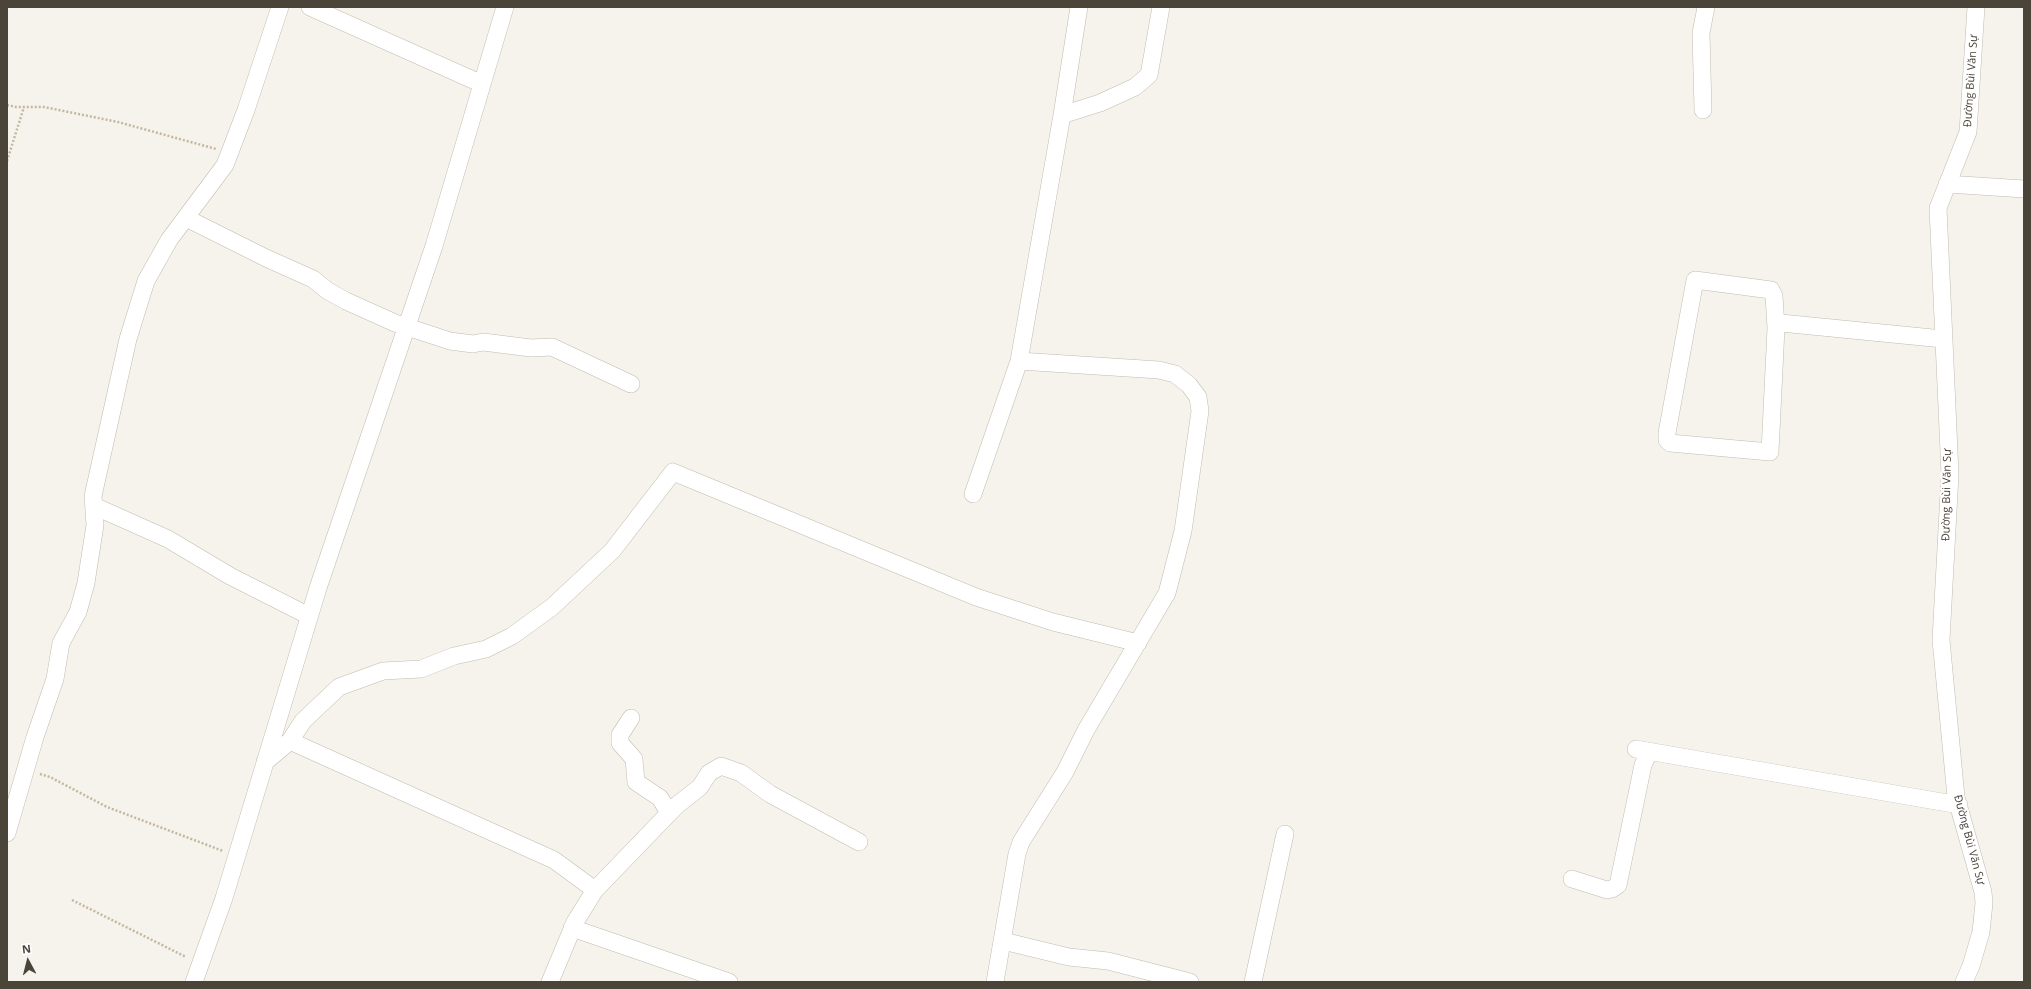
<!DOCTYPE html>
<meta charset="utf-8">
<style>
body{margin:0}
#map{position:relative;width:2031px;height:989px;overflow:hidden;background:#f6f3ec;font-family:"Open Sans",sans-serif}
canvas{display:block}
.frame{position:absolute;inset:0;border:8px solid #4b4439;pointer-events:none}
.north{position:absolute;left:8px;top:941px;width:40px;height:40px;-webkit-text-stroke:3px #fff;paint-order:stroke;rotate:353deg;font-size:11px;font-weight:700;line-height:16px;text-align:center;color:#4b4439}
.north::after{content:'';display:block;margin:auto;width:14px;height:18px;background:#4b4439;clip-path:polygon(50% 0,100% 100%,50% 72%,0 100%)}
</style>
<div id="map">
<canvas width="2031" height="989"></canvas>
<div class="frame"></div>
<div class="north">N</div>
</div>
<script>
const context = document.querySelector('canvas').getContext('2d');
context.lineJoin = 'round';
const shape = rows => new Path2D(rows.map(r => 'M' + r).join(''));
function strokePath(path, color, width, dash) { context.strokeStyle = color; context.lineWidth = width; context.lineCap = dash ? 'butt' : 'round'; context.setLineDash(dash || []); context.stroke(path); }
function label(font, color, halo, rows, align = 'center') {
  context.font = font + ' "Open Sans",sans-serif'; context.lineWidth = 4; context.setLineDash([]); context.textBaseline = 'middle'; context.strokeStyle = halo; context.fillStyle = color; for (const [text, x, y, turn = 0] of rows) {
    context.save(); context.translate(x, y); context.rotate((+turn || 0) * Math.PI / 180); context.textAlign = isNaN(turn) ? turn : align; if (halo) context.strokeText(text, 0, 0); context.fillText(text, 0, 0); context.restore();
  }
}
const path = shape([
 [7,105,16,107,44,107,118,122,216,149],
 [7,161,24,107],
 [40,774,50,777,107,807,223,851],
 [72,900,186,957]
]);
const street = shape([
 [310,7,482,84],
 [1703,110,1701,33,1706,7],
 [1062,115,1079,7],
 [1947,184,2024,189],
 [186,218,266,258,313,279,328,291,346,301,395,323,450,341,473,344,483,342,531,348,552,347,631,384],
 [1776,328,1774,296,1771,290,1695,280,1667,433,1667,440,1670,443,1770,452,1776,328,1781,323,1943,339],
 [973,494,1019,361,1062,115,1100,103,1135,87,1149,75,1161,7],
 [94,506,168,539,230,576,309,616],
 [631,718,620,735,620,743,634,759,636,782,660,798,669,813],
 [290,741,554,860,595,890],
 [1636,749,1959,805],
 [265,762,290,741,303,721,339,687,383,671,421,669,454,656,486,649,512,636,552,607,612,551,673,472,976,597,1053,622,1138,643],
 [7,833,35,737,55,679,61,643,78,612,86,583,95,525,93,496,128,339,146,281,169,240,225,165,246,110,280,7],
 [1572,879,1607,890,1612,889,1618,885,1643,765,1649,752],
 [572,928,729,982],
 [1003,941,1069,957,1108,961,1190,982],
 [194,982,224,898,318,588,434,246,505,7],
 [550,982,575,922,595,890,676,806,700,787,709,773,721,766,741,773,770,794,859,842],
 [995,982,1017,854,1021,842,1065,772,1086,730,1167,593,1183,531,1200,411,1198,397,1189,385,1175,374,1159,370,1019,361],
 [1253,982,1285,834],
 [1964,982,1971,966,1981,932,1984,903,1983,892,1956,797,1941,640,1950,474,1938,208,1968,132,1976,7]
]);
const streetNames = [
 ["Đường Bùi Văn Sự",1971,81,-86],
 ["Đường Bùi Văn Sự",1947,495,-89],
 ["Đường Bùi Văn Sự",1969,840,75]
];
strokePath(street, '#c2bbae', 18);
strokePath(path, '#c4b79f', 2.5, [2, 2]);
strokePath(street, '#fff', 17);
label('11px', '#4b4439', '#fff', streetNames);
</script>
